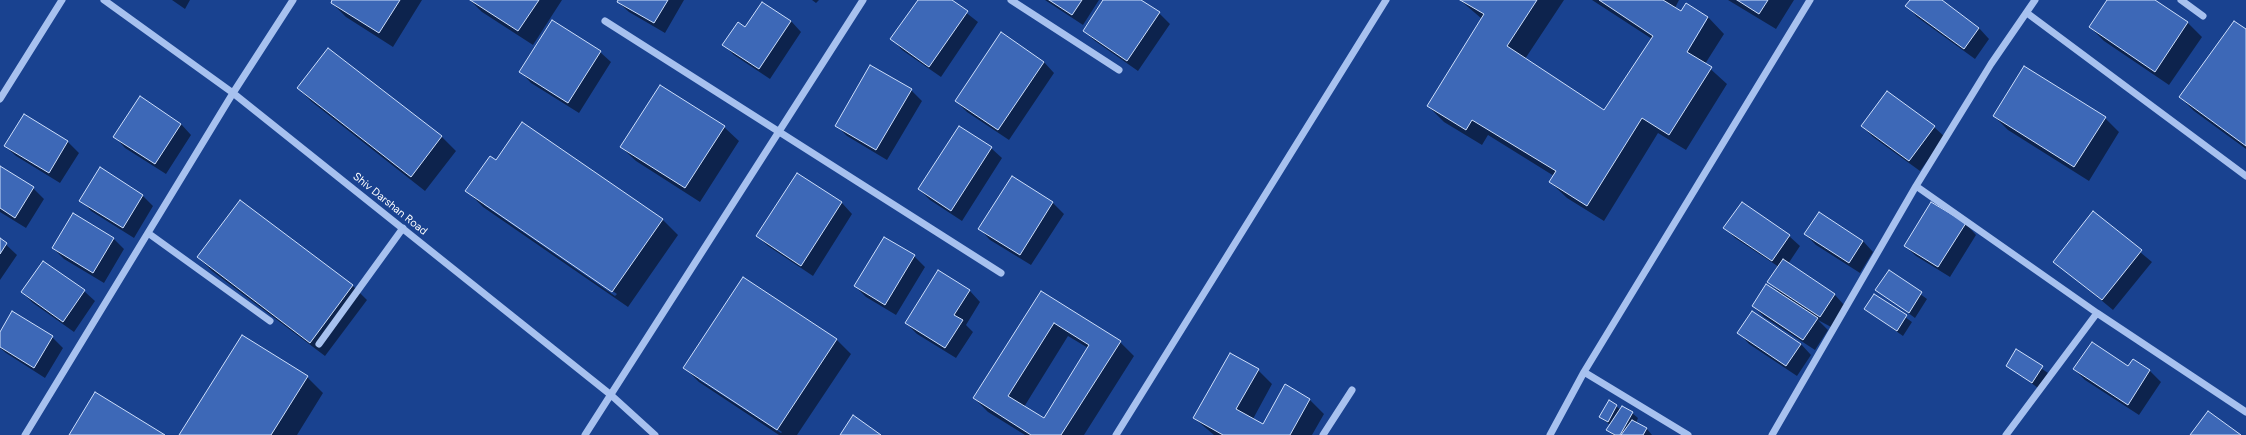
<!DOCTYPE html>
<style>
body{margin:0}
canvas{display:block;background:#194290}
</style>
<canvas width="2246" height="435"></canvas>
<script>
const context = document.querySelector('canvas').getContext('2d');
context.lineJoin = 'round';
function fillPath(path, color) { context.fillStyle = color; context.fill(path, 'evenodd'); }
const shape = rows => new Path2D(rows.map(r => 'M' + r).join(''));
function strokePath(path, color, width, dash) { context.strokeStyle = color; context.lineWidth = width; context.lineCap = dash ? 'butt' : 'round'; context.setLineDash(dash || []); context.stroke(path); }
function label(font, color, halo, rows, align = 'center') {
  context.font = font + ' Figtree,sans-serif'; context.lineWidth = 4; context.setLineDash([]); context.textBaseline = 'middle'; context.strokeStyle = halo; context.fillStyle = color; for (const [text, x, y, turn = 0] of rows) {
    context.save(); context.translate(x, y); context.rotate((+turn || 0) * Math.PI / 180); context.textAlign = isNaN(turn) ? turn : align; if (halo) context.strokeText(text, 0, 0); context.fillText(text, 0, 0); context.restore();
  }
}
const shadow = shape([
 [172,0,190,0,185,9],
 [333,0,422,0,393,47,346,17,332,3],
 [470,0,562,0,533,45,482,12],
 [619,0,684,0,665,33,629,12,618,2],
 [812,0,819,0,816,3],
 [919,0,950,0,978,22,941,77,902,50,892,39],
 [1045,0,1099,0,1083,25],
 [1105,0,1139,0,1159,13,1170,24,1138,71,1095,41,1084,31],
 [1460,0,1564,0,1525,59,1604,112,1652,39,1592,0,1679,0,1675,8,1682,13,1708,17,1724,34,1705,64,1727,84,1686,150,1658,133,1604,221,1567,198,1550,182,1554,176,1488,135,1482,145,1444,122,1428,106,1482,19],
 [1705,20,1707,20,1685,56,1683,55],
 [1728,0,1794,0,1776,29],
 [1911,0,1940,0,1979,28,1989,39,1975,59,1917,17,1907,6],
 [2108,0,2154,0,2188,23,2202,37,2169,85,2104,41,2090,27],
 [791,21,801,32,770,79,734,55,724,45,746,29],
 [2246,31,2246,149,2194,111,2180,97],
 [328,49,442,137,456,151,425,191,312,102,298,88],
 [600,52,611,62,579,113,531,83,521,72],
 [1044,62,1054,73,1009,140,967,112,956,101],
 [911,90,922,101,887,160,847,136,836,125],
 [24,115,68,142,79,153,60,183,16,156,5,146],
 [1994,116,2105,118,2119,132,2089,181,2008,130],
 [181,124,191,135,166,174,125,148,115,137],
 [1862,126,1934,127,1945,137,1920,171,1873,137],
 [724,127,739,141,700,202,636,161,621,147],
 [991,148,1002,158,962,221,930,200,919,189],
 [496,161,662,219,678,235,628,307,483,207,467,191],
 [484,203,617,294,615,296,484,205],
 [0,167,33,188,44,199,26,228,0,212],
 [100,169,143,196,153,206,134,238,91,211,81,200],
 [797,174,842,203,852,214,813,276,768,246,757,236],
 [1013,177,1053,203,1064,214,1031,265,990,240,980,229],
 [240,201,353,286,367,300,325,356,212,271,198,257],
 [2093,213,2152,262,2113,310,2054,261],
 [1966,224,1976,235,1950,277,1916,256,1905,246],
 [1725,228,1789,236,1800,246,1788,264,1835,295,1845,306,1831,327,1818,320,1828,330,1815,350,1764,317,1753,306,1779,292,1769,282,1779,267,1735,238],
 [1805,234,1863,241,1873,252,1860,273,1816,245],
 [113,238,124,249,104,283,64,259,53,248],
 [0,239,17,255,0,280],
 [914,256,925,267,896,315,866,297,855,286],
 [939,271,970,291,980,302,966,325,973,332,956,358,917,334,906,323],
 [1889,271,1927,299,1915,318,1877,290],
 [743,278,837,340,851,354,797,435,779,435,699,382,685,368],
 [699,378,782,432,781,433,699,380],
 [84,291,95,301,74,332,33,303,22,292],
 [1041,292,1120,342,1134,356,1084,435,1025,435,988,412,974,398],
 [1068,336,1088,348,1044,419,1024,407],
 [1874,295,1912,322,1903,336,1865,309],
 [1739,333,1801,344,1811,355,1797,376,1749,344],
 [0,334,52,337,63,348,45,378,6,353,0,348],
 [242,336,307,377,323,393,297,435,180,435],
 [2016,351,2048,373,2038,388,2007,365],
 [2133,360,2150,371,2161,382,2139,415,2085,380,2074,369,2128,367],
 [1258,370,1272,384,1253,419,1263,425,1310,400,1324,414,1312,435,1214,435,1194,418],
 [1609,401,1621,410,1632,413,1638,418,1636,423,1647,429,1652,435,1613,435,1608,430,1610,425,1600,417]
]);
const building = shape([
 [332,0,400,0,379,33,331,3,332,0],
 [470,0,539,0,518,31,470,0],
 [618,0,668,0,654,23,617,2,618,0],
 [918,0,952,0,968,11,929,67,890,39,918,0],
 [1049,0,1082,0,1072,15,1049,0],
 [1103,0,1141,0,1160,12,1127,61,1083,31,1103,0],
 [1460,0,1537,0,1507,46,1604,110,1653,36,1599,0,1663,0,1681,11,1686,3,1708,17,1687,52,1712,67,1669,135,1642,118,1587,206,1549,182,1556,171,1472,120,1466,130,1427,106,1484,14,1460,0],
 [1737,0,1768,0,1759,14,1737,0],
 [1910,0,1942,0,1979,28,1964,49,1905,6,1910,0],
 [2107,0,2155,0,2188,22,2155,72,2089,27,2107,0],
 [762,2,791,21,759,69,722,45,738,22,745,27,762,2],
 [552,20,601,51,568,103,519,72,552,20],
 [2234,21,2246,29,2246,146,2179,97,2234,21],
 [1001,32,1044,62,998,130,955,101,1001,32],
 [328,48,442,136,411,177,297,88,328,48],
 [870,65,912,89,876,150,835,126,870,65],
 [2024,66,2106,117,2074,167,1993,116,2024,66],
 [660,85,725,126,685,188,620,147,660,85],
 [1887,91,1935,126,1909,161,1861,126,1887,91],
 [140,96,181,124,155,164,113,137,140,96],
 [24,114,68,141,49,173,4,146,24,114],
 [522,122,663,219,612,292,465,191,490,156,496,160,522,122],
 [959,126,992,147,951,211,918,189,959,126],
 [0,166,34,187,15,218,0,208,0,166],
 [100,167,143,195,123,228,79,201,100,167],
 [797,173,842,202,801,266,756,236,797,173],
 [1012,176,1053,202,1020,255,978,229,1012,176],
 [240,200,353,285,310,343,197,257,240,200],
 [1742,202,1790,235,1772,261,1723,228,1742,202],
 [1931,202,1966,223,1938,267,1904,246,1931,202],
 [2093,211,2142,250,2102,300,2053,262,2093,211],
 [1819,212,1863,241,1849,263,1804,234,1819,212],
 [73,213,114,238,93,273,52,248,73,213],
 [884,237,915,255,885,305,854,286,884,237],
 [0,238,7,243,0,254,0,238],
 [1783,259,1835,294,1820,317,1767,282,1783,259],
 [43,261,85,290,63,322,21,292,43,261],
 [938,270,970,290,954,315,963,320,945,348,905,323,938,270],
 [1889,270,1922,292,1909,313,1875,290,1889,270],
 [743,277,837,339,777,430,683,368,743,277],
 [1766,284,1818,318,1803,340,1752,306,1766,284],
 [1041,291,1121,341,1061,435,1031,435,973,398,1041,291],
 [1054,323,1089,345,1044,418,1008,396,1054,323],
 [1874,294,1907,315,1897,331,1864,309,1874,294],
 [12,311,53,336,34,368,0,347,0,332,12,311],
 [1752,311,1801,344,1786,366,1737,333,1752,311],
 [242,335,308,376,271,435,179,435,242,335],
 [2092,342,2128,366,2133,359,2150,370,2128,405,2073,369,2092,342],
 [2016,349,2043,366,2032,383,2006,366,2016,349],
 [1230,353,1259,369,1236,409,1263,424,1285,384,1310,399,1290,435,1223,435,1193,418,1230,353],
 [95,392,165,435,69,435,95,392],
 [1609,400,1617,405,1608,422,1599,417,1609,400],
 [1622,406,1633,412,1620,435,1615,435,1606,430,1622,406],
 [2208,411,2241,435,2190,435,2208,411],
 [853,415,881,435,840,435,853,415],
 [1632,420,1647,428,1643,435,1621,435,1632,420]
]);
const minor = shape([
 [104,0,233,93,611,395,655,435],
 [1011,0,1119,70],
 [2181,0,2203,16],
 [2027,13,2246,176],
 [605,21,1001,273],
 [0,99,62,0],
 [1916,186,2097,313],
 [148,233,270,321],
 [319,344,403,228],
 [1584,372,1688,435],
 [25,435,233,93,293,0],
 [585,435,863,0],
 [1116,435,1386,0],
 [1323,435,1352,390],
 [1550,435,1584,372,1810,0],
 [1772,435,1916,186,1991,64,2035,0],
 [2006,435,2097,313,2246,412]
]);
const streetNames = [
 ["Shiv Darshan Road",390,204,39]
];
fillPath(shadow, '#0007');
fillPath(building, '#3d68b7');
strokePath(building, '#cddefb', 1);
strokePath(minor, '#a7c1ef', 7);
label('11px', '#fff', '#194290', streetNames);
</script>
